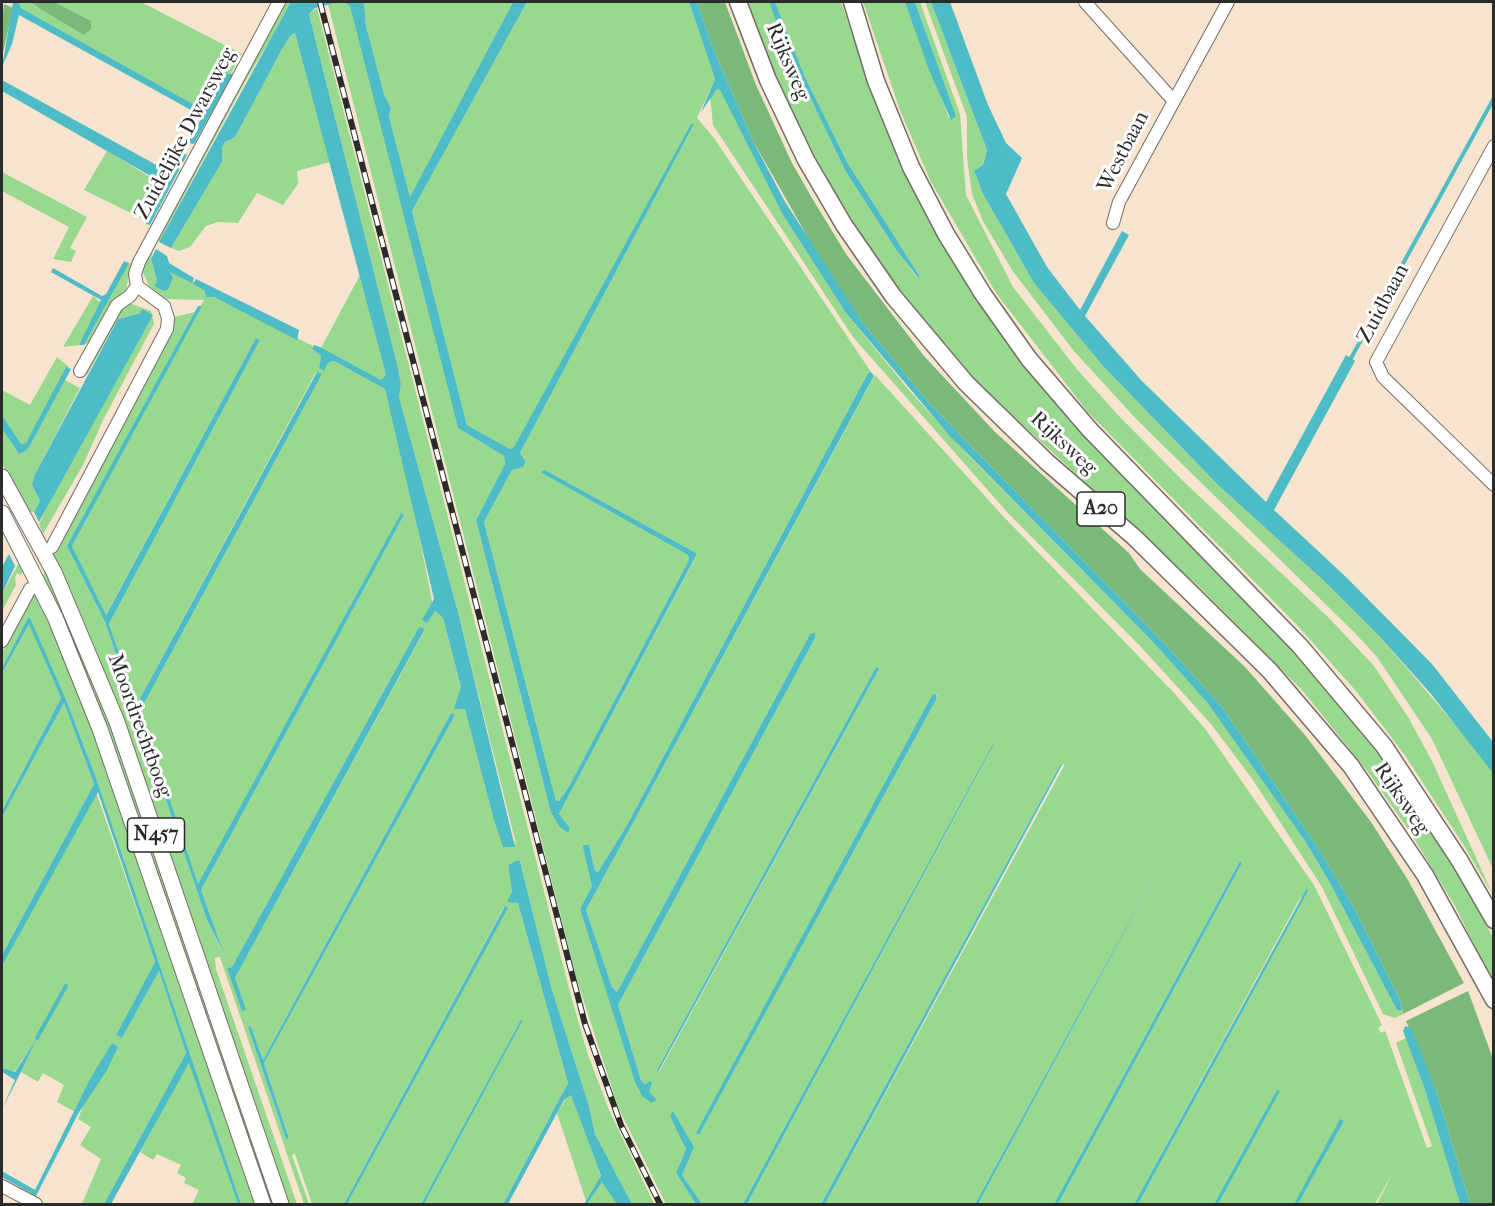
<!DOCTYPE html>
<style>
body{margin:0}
#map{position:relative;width:1495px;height:1206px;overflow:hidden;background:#f6e4ce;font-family:"IM FELL French Canon",serif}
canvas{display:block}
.frame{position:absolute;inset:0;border:3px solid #2b2b2b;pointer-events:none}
</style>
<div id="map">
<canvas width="1495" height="1206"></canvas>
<div class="frame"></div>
</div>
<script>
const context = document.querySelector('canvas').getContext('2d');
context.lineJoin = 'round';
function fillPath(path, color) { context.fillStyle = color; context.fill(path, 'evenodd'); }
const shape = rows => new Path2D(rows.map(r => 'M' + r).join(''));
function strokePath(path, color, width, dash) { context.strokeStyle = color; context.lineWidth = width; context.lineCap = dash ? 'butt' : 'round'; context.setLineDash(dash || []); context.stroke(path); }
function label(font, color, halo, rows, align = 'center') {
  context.font = font + ' "IM FELL French Canon",serif'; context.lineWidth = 6; context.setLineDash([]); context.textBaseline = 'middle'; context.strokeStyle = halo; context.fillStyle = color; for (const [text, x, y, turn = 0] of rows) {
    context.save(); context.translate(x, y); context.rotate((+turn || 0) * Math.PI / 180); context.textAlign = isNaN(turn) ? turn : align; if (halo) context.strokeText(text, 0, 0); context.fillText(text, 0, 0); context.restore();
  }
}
const green = shape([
 [19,2,29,2,36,7,91,21,55,2,141,2,242,54,231,73,226,73,206,108,202,109,21,8],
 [284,2,293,2,246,80,159,242,158,237],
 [344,2,351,6,458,428,504,456,505,464,476,520,551,813,559,826,570,828,559,814,696,557,696,553,545,470,540,472,688,555,689,560,568,788,559,801,556,801,484,522,512,470,523,467,526,462,520,453,694,124,691,125,514,448,510,449,467,425,412,211,527,2,689,2,715,79,697,118,714,138,871,372,868,373,627,825,598,872,595,871,589,845,592,886,580,909,639,1091,654,1103,641,1080,618,1005,815,638,810,634,617,992,612,987,586,910,875,375,1002,515,1175,694,1206,730,1314,885,1382,1025,1378,1028,1381,1033,1385,1031,1387,1036,1427,1148,1432,1146,1396,1043,1406,1038,1424,1087,1460,1204,1377,1204,1393,1172,1375,1204,1298,1204,1344,1121,1341,1120,1294,1204,1218,1204,1278,1089,1214,1204,1138,1204,1308,891,1299,900,1134,1204,1058,1204,1242,863,1240,861,1054,1204,978,1204,1184,821,975,1204,825,1204,1064,766,1063,763,1060,765,821,1204,747,1204,995,743,743,1204,702,1204,682,1175,693,1147,673,1111,686,1149,676,1173,696,1204,666,1204,618,1107,577,980,328,4],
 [876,667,879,669,659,1072,657,1070],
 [932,695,938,695,937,698,699,1135,697,1133],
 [364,2,513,2,410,198,389,117,391,108,384,94,366,26],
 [747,2,769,2,784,43,846,172,897,251,918,279,919,275,847,162,805,77,775,2,841,2,881,118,916,192,1020,359,1103,456,1279,635,1329,690,1383,758,1462,878,1493,938,1493,983,1455,906,1410,832,1368,772,1302,690,1197,585,979,385,910,306,832,192,776,78],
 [863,2,905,2,949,118,956,116,915,2,920,2,960,114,966,195,1013,287,1076,368,1117,414,1182,480,1330,619,1374,666,1408,717,1432,761,1493,895,1463,844,1404,754,1356,691,1297,625,1087,411,996,293,931,182,901,113],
 [925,2,931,2,987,150,983,165,974,171,983,194,1034,283,1103,366,1219,486,1323,580,1380,637,1482,756,1493,773,1493,869,1432,739,1377,657,1355,633,1138,421,1073,350,1012,270,983,221,972,194,967,158,967,117],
 [317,8,571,996,587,1052,609,1110,654,1204,632,1204,595,1134,589,1106,552,990,520,861,517,860,508,865,512,892,515,901,518,903,568,1083,503,1204,424,1204,523,1020,421,1204,347,1204,507,908,504,907,344,1204,312,1204,295,1154,292,1155,309,1204,304,1204,220,957,215,958,216,969,297,1204,289,1204,143,778,107,679,54,555,173,326,174,317,195,312,68,548,105,622,207,920,222,952,201,890,404,515,401,513,198,885,140,711,322,374,316,372,137,704,109,624,260,340,256,338,105,616,72,546,204,300,166,299,149,286,142,270,151,250,154,248,151,259,157,281,155,286,169,271,193,281,204,290,206,297,214,297,313,346,312,349,321,356,319,368,324,370,328,363,334,361,385,389,407,474,434,611,443,618,461,687,460,708,465,708,493,817,516,844,458,612,399,397,401,384,398,368,309,14],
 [419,627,425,630,235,978,245,1006,227,968,232,967],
 [451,713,455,715,264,1063,289,1137,286,1139,248,1027,251,1026,263,1060],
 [295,33,330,162,297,171,298,184,283,205,257,193,238,223,218,222,206,226,190,247,179,251,171,248,222,162,222,148,225,142,234,138,238,132,281,51,291,35],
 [718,85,783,215,846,313,908,389,969,456,1152,641,1207,701,1305,841,1330,883,1397,1010,1402,1010,1403,1014,1395,1018,1383,1014,1322,887,1253,780,1211,724,1141,647,1007,512,853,337,713,125,710,96],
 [107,151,163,185,147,221,84,190],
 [2,172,87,217,70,248,76,251,71,262,53,259,69,227,2,191],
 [131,263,126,290,115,298,93,340,84,345,128,264],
 [360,275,386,375,381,380,321,348],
 [93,296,101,303,79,345,63,347],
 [129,303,151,311,154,324,103,420,83,465,43,534,39,524,142,312,118,319,87,375,83,374,119,310],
 [57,357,69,367,26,443,21,444,2,415,2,390,30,405],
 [65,380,80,388,34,476,32,485,40,501,34,512,29,512,2,464,2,429,19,454,32,442],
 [20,561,24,569,21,575,17,573,15,577,16,585,2,611,2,594],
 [45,571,110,724,275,1204,269,1204,106,726,74,644,43,576],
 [35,591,93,727,256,1204,241,1204,95,775,67,702,28,619,2,668,2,652],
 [29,623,61,698,2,811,2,673],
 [64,703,94,784,2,955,2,817],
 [96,792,155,962,116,1035,122,1038,159,971,186,1053,104,1204,82,1204,101,1159,80,1145,91,1127,78,1119,101,1062,75,1112,57,1102,64,1085,43,1073,38,1082,21,1072,36,1040,14,1072,2,1068,2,966],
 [188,1063,190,1063,238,1204,192,1204,199,1190,184,1183,186,1178,177,1173,181,1165,157,1154,153,1160,140,1152],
 [568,1095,572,1095,601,1177,586,1201,557,1113],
 [602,1182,604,1182,617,1204,587,1204]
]);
const forest = shape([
 [29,2,55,2,91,21,91,29,84,35],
 [697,2,725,2,756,85,792,163,812,198,846,254,924,356,995,432,1129,553,1140,569,1245,667,1305,735,1371,822,1408,880,1464,983,1403,1014,1401,1002,1355,909,1314,842,1222,707,1165,644,929,403,863,323,819,257,752,139,713,48],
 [4,4,13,8,2,57,2,19],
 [1468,991,1493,1059,1493,1204,1470,1204,1436,1090,1406,1021]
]);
const water = shape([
 [13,2,19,2,21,8,202,109,206,108,226,73,233,74,194,144,187,143,201,119,200,115,19,15,12,44,2,67],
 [291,2,364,2,366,26,384,94,391,108,389,117,410,197,513,2,527,2,412,211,467,425,510,449,514,447,691,124,694,124,520,453,526,462,523,467,512,470,484,522,556,801,559,801,568,788,689,560,688,555,540,472,545,470,696,553,696,556,559,814,570,828,568,833,559,826,551,813,476,520,505,464,504,456,458,428,350,6,344,2,335,3,315,8,309,14,398,368,401,384,399,397,458,612,515,847,503,847,493,817,465,709,454,709,461,687,443,618,435,611,427,623,422,620,434,599,385,389,334,361,328,363,324,371,319,368,321,356,312,349,314,345,320,347,381,380,386,375,295,33,291,35,281,51,238,132,234,138,225,142,222,148,222,162,171,248,159,242],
 [689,2,697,2,713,48,752,139,784,200,863,323,929,403,1165,644,1222,707,1314,842,1355,909,1401,1002,1402,1010,1397,1010,1330,883,1305,841,1207,702,1152,641,949,435,846,313,783,215,720,90,717,89,701,112,715,79],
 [769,2,775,2,805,77,847,162,919,275,919,279,897,251,846,172,784,43],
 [905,2,915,2,956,116,951,120,929,70],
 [931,2,950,2,988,105,1006,143,1022,158,1006,194,1047,267,1080,310,1122,231,1129,235,1085,316,1141,380,1266,502,1346,355,1355,361,1274,510,1346,577,1432,664,1493,742,1493,773,1431,694,1380,637,1323,580,1219,486,1103,366,1034,283,983,194,974,171,983,165,987,150],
 [2,80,171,173,183,153,187,155,150,225,146,224,163,185,161,182,2,91],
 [156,249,167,256,169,263,194,278,192,283,170,272,173,278,168,289,164,291,154,286,157,281,151,259],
 [124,261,129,263,84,345,79,345,101,300,51,272,53,268,102,296,106,294],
 [196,279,299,330,297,340,214,297,206,297,204,290,193,284],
 [198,306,202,306,72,546,106,615,256,338,260,340,109,624,137,704,317,372,322,374,140,711,198,884,401,513,404,515,201,890,223,952,207,920,105,622,67,546],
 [142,309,153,315,39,522,34,512,40,501,32,485,34,476,118,319,140,313],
 [66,367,71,369,32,442,27,450,19,454,2,429,2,415,21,444,26,443],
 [871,372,874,376,586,910,612,987,617,992,810,634,815,633,815,638,618,1005,641,1080,645,1085,650,1081,652,1083,649,1091,656,1100,652,1103,642,1096,635,1082,580,909,592,886,583,847,584,845,589,845,595,871,598,872,627,825,868,373],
 [9,554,15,566,2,594,2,562,3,565],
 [28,618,30,618,67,702,95,775,241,1204,238,1204,189,1063,111,1204,104,1204,186,1053,159,971,122,1038,116,1035,155,962,98,792,2,966,2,955,94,784,64,703,2,817,2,811,61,698,29,624,2,673,2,668],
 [419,627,425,629,235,978,245,1006,246,1010,242,1011,227,968,232,967],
 [876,667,879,669,658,1072,657,1070],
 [936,694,937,698,699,1135,696,1133,932,695],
 [451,713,455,715,264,1063,289,1138,286,1139,248,1027,251,1026,263,1060],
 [995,742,747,1204,743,1204,993,744],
 [1063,763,825,1204,821,1204,1060,765],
 [1184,821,978,1204,975,1204],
 [517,860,520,861,552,990,589,1106,595,1134,632,1204,617,1204,602,1182,587,1204,584,1204,601,1176,571,1095,564,1100,508,1204,503,1204,568,1083,518,903,507,902,512,892,508,865],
 [1240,861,1242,863,1058,1204,1054,1204],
 [1307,888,1308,891,1138,1204,1134,1204],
 [505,906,508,908,347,1204,344,1204],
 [521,1020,523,1020,424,1204,421,1204],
 [1405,1026,1411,1028,1436,1090,1470,1204,1460,1204,1424,1087,1403,1031],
 [37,1038,21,1072,2,1109,15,1080,2,1072,2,1068,15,1072],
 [112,1043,118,1047,107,1070,78,1114,36,1196,2,1177,2,1171,35,1190,90,1079],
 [1277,1090,1280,1091,1218,1204,1214,1204],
 [673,1111,694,1147,682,1175,702,1204,696,1204,676,1173,686,1149,670,1116],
 [1340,1119,1344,1121,1298,1204,1294,1204]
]);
const stream = shape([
 [1350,360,1494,98],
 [37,1038,66,986]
]);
const minor = shape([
 [1085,2,1173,100],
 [1494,146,1376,362,1383,377,1494,485],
 [1113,223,1119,202,1228,2],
 [80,371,117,305,130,296,137,286],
 [52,547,167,329,168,318,164,306,137,286,135,274,139,262,279,2],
 [2,641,30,589],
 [2,1186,36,1204]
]);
const major = shape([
 [2,477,54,572,117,722,281,1204],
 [2,513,55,617,100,729,263,1204]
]);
const highway = shape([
 [738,2,768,80,806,160,844,225,893,296,966,383,1047,462,1134,537,1270,671,1351,766,1425,875,1494,1000],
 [852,2,876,81,911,167,946,234,983,294,1029,359,1090,430,1300,646,1384,746,1460,861,1494,920]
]);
const rail = shape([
 [320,2,585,1024,621,1125,660,1204]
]);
const shields = [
 [1101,509,48],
 [156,835,57]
];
const shieldNames = [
 ["A20",1101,509],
 ["N457",156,835]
];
const streetNames = [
 ["Rijksweg",787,62,67],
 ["Zuidelijke Dwarsweg",186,134,-62],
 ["Westbaan",1124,152,-63],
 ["Zuidbaan",1384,304,-62],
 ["Rijksweg",1063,444,43],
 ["Moordrechtboog",139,726,70],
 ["Rijksweg",1401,799,56]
];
fillPath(green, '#99d98f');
fillPath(forest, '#7ab97a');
fillPath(water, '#4ebcc6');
strokePath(stream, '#4ebcc6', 4);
strokePath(minor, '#726c64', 14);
strokePath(major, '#726c64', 17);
strokePath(highway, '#726c64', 19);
strokePath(minor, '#fff', 12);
strokePath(major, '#fff', 15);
strokePath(highway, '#fff', 16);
strokePath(rail, '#2b2b2b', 6);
strokePath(rail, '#fff', 4, [11]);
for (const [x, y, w] of shields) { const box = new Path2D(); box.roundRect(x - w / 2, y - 17, w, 34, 4.5); context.fillStyle = '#fff'; context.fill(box); strokePath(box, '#2b2b2b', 1.5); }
label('bold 20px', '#2b2b2b', null, shieldNames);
label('21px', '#2b2b2b', '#fff', streetNames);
</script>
